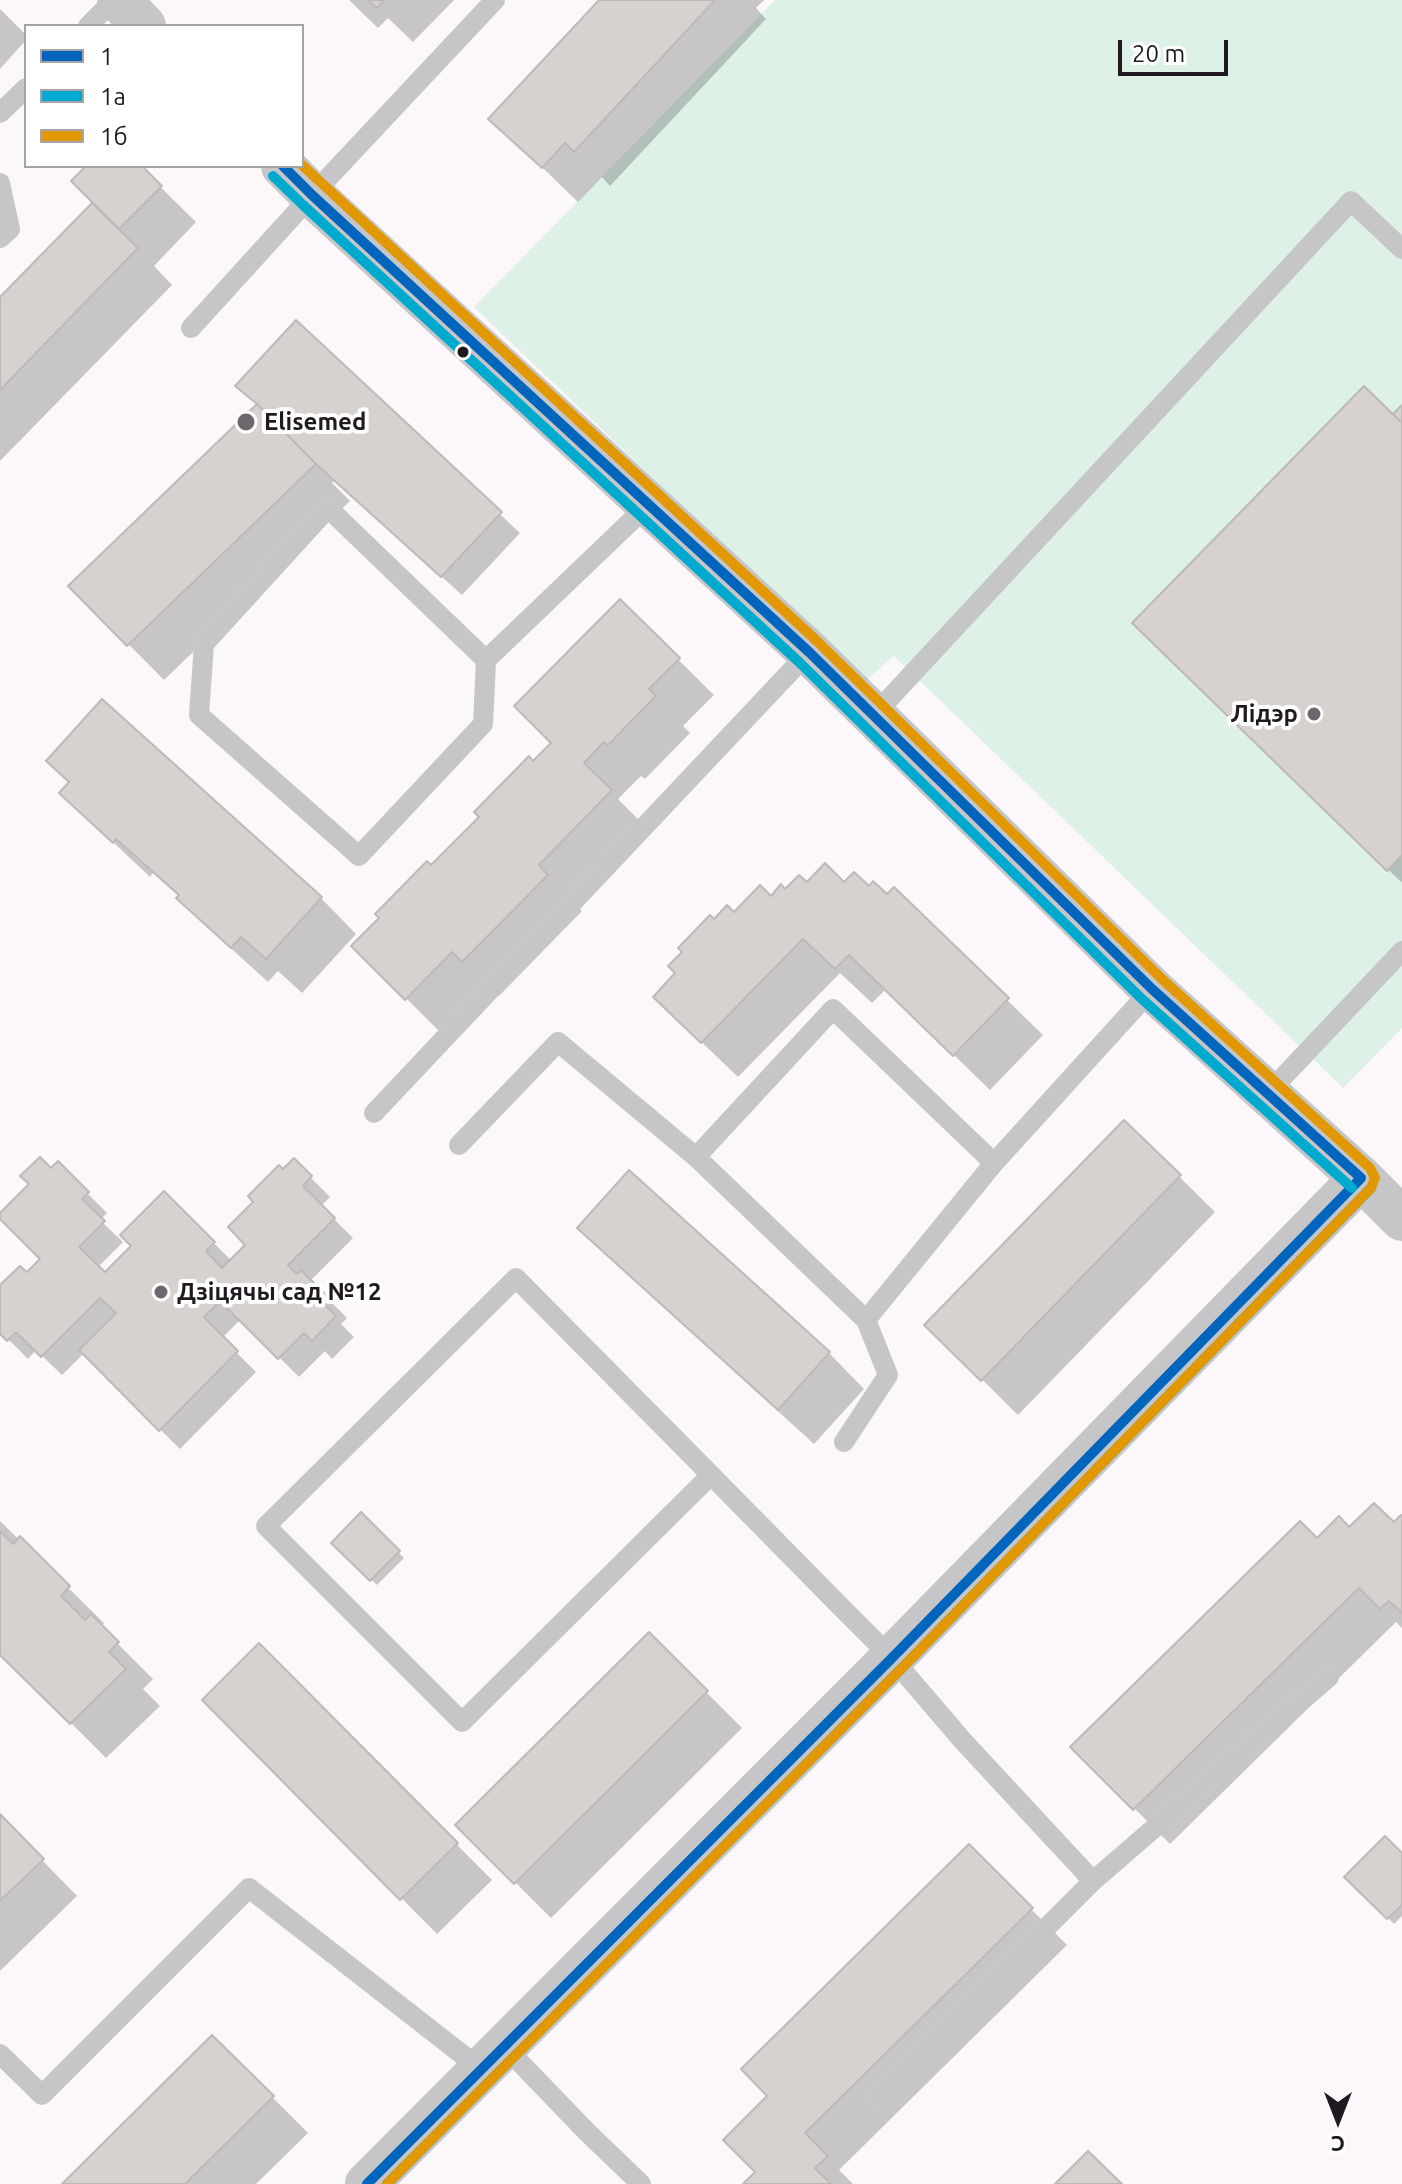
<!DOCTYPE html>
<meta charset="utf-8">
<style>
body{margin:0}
#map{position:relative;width:1402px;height:2184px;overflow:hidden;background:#fbf7fb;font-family:Ubuntu,sans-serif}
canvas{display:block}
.legend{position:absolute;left:24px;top:24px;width:280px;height:144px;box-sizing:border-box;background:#fff;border:2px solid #a6a3a6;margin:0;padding:10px 14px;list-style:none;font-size:24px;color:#201920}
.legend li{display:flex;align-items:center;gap:16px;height:40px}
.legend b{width:40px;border:2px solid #a6a3a6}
.north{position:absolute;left:1298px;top:2080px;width:80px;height:80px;-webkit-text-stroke:6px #fff;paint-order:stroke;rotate:180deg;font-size:22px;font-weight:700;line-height:32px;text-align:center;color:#201920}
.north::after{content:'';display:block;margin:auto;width:28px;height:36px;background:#201920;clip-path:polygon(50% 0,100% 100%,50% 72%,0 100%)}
.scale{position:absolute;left:1118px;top:40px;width:110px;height:36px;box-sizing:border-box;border:4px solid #201920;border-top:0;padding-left:10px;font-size:24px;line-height:28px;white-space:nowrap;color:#201920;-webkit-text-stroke:6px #fff;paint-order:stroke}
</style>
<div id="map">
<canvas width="1402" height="2184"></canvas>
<ul class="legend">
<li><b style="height:10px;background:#0065bd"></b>1</li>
<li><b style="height:10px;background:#00a9ce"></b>1а</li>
<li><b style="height:10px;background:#e29803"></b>1б</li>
</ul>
<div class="north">С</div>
<div class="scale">20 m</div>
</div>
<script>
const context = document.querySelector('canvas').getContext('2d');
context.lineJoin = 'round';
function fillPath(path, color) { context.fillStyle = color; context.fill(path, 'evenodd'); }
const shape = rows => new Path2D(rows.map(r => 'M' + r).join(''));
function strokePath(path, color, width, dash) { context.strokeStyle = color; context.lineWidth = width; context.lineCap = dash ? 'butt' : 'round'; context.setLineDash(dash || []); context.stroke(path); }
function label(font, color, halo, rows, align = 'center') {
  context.font = font + ' Ubuntu,sans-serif'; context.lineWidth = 8; context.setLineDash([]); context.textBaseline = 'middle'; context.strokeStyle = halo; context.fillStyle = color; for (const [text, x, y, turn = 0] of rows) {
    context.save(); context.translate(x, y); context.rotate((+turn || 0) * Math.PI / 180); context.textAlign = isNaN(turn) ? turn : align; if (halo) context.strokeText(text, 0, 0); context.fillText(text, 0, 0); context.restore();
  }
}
const green = shape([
 [775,0,1402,0,1402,1028,1343,1088,894,656,865,681,474,307]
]);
const shadow = shape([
 [349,0,454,0,413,42,388,18,378,28],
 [601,0,764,0,756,8,766,19,610,186,602,177,578,202,491,118],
 [0,9,26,35,26,40,0,69],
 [89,166,139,166,196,222,154,266,172,285,0,461,0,299,94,203],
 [296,323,520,533,462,595,335,480,332,483,350,501,164,680,71,586,258,406,238,386],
 [1402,426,1402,881,1401,882,1135,623],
 [620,602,714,695,683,726,690,733,645,779,641,776,618,799,646,827,573,902,582,911,499,996,489,986,442,1034,354,946,554,743],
 [61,793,321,898,356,934,302,993,278,971,268,982,214,933,180,897,153,873,150,877],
 [807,885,844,885,869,888,887,897,894,890,1043,1035,990,1090,886,989,872,1003,840,973,738,1077,691,1032,678,973,714,922],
 [1124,1122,1215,1212,1018,1415,927,1325],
 [294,1161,330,1197,321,1206,353,1238,310,1281,347,1318,341,1324,354,1337,332,1359,325,1351,299,1377,241,1319,222,1338,256,1372,180,1449,84,1353,62,1375,36,1350,28,1359,0,1331,0,1288,27,1275,43,1259,0,1216,58,1164,107,1213,100,1220,123,1242,97,1268,105,1275,134,1246,164,1194,232,1261,248,1245,283,1172],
 [579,1228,829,1353,864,1389,814,1444,615,1263],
 [361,1515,404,1558,377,1585,334,1543],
 [1402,1519,1402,1628,1396,1622,1170,1844,1073,1747,1317,1540,1349,1530,1394,1525],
 [0,1521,104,1623,101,1627,153,1679,143,1689,160,1706,106,1758,0,1652],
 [649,1635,742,1728,551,1918,458,1825],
 [259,1646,492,1880,437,1934,205,1700],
 [0,1817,77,1896,0,1971],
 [969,1847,1067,1945,839,2170,853,2184,745,2184,757,2173,770,2096],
 [1402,1856,1402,1916,1394,1924,1347,1877],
 [212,2037,308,2133,256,2184,65,2184]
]);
const building = shape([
 [368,0,384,0,377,8,368,0],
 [599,0,715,0,574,152,565,143,542,168,488,119,599,0],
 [86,166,142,166,162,186,119,229,71,181,86,166],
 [92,203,138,248,0,390,0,297,92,203],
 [296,320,502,512,441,577,316,464,257,404,235,386,296,320],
 [1364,386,1402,423,1402,855,1387,871,1132,623,1364,386],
 [257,404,316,464,127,646,68,586,257,404],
 [1402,405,1402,423,1393,414,1402,405],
 [620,599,680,658,649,689,656,696,608,745,604,742,584,763,612,790,539,865,548,875,462,962,452,952,405,1000,351,946,379,918,375,914,427,861,431,865,479,817,474,812,529,756,533,761,551,743,514,706,620,599],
 [102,699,322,897,266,959,241,937,231,948,176,898,179,895,116,839,113,843,59,793,69,782,46,761,102,699],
 [825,863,844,882,854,872,869,886,873,881,887,894,894,887,1009,998,953,1056,849,955,835,969,803,939,701,1043,653,997,675,973,668,966,682,952,678,948,710,915,714,919,727,905,734,912,760,885,771,896,781,884,785,889,799,875,807,882,825,863],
 [1124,1120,1181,1175,981,1381,924,1325,1124,1120],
 [40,1157,51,1168,58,1161,89,1192,82,1199,105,1221,79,1247,105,1272,131,1246,120,1235,164,1191,215,1242,206,1251,222,1268,245,1245,228,1227,253,1202,248,1196,279,1165,283,1169,294,1158,312,1176,303,1186,335,1218,288,1265,297,1274,301,1270,329,1298,323,1303,336,1316,312,1341,304,1333,278,1359,220,1301,204,1317,238,1351,159,1431,79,1350,116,1313,100,1298,41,1357,16,1332,7,1341,0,1334,0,1285,20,1266,27,1272,40,1259,0,1219,0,1213,29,1184,20,1176,40,1157],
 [629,1170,830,1352,778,1410,577,1228,629,1170],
 [1374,1503,1394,1522,1401,1515,1402,1516,1402,1613,1389,1601,1380,1609,1359,1588,1133,1810,1070,1747,1300,1521,1317,1538,1339,1516,1349,1527,1374,1503],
 [361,1512,400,1551,370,1581,331,1543,361,1512],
 [0,1531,13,1544,20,1536,70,1586,61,1596,85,1620,91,1614,119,1642,109,1652,126,1669,70,1724,0,1655,0,1531],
 [649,1632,708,1691,514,1884,455,1825,649,1632],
 [259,1643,458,1843,400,1900,202,1700,259,1643],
 [0,1814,44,1859,0,1901,0,1814],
 [1385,1836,1402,1853,1402,1905,1387,1919,1344,1877,1385,1836],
 [969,1844,1033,1908,805,2133,828,2156,815,2168,831,2184,743,2184,755,2172,723,2140,767,2096,741,2069,969,1844],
 [212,2035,274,2096,185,2184,62,2184,212,2035],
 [1088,2151,1122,2184,1055,2184,1088,2151]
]);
const service = shape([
 [88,26,114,0],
 [0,113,26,88],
 [0,183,10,229,0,238],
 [191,328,312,195,495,0],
 [486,660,328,508,204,644,199,715,359,856,483,724,486,660,649,504],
 [874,715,1351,201,1402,249],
 [1268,1093,1402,951],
 [374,1113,809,652],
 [459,1145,558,1042,696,1157,833,1009,994,1163,866,1320,696,1157],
 [994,1163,1152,989],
 [844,1442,888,1375,866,1320],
 [711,1475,462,1722,266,1526,516,1278,711,1475,841,1607,892,1658,963,1741,1093,1881],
 [505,2047,587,2132,641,2184],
 [0,2054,42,2095,249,1888,482,2070],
 [878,2096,1093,1881,1329,1677]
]);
const tertiary = shape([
 [119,0,144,26],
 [283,166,312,195,809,652,1152,989,1361,1178,1402,1219],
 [367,2184,892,1658,1361,1178]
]);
const bus1 = shape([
 [283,166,312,195,809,652,1152,989,1361,1178],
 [367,2184,892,1658,1361,1178]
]);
const bus2 = shape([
 [273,176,303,205,799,662,1142,999,1352,1188],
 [387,2184,902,1668,1371,1188]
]);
const bus3 = shape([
 [302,165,818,642,1162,979,1370,1168,1375,1178,1371,1188,902,1668,387,2184]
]);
const markers = [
 [463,352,7,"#201920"],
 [246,422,10,"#6d676d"],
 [1314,714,8,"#6d676d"],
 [161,1292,8,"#6d676d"]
];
const poiNames = [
 ["Elisemed",264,422],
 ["Лідэр",1298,714,"right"],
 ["Дзіцячы сад №12",177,1292]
];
fillPath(green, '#def1e7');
fillPath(shadow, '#0003');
fillPath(building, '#d7d2d0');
strokePath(building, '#bdb9b7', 2);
strokePath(service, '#c6c6c9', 20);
strokePath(tertiary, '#c6c6c9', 44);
strokePath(bus1, '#0065bd', 10);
strokePath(bus2, '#00a9ce', 10);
strokePath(bus3, '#e29803', 10);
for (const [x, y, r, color] of markers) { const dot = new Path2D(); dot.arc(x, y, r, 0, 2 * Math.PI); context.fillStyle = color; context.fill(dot); strokePath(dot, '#fff', 3); }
label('bold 24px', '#201920', '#fff', poiNames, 'left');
</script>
